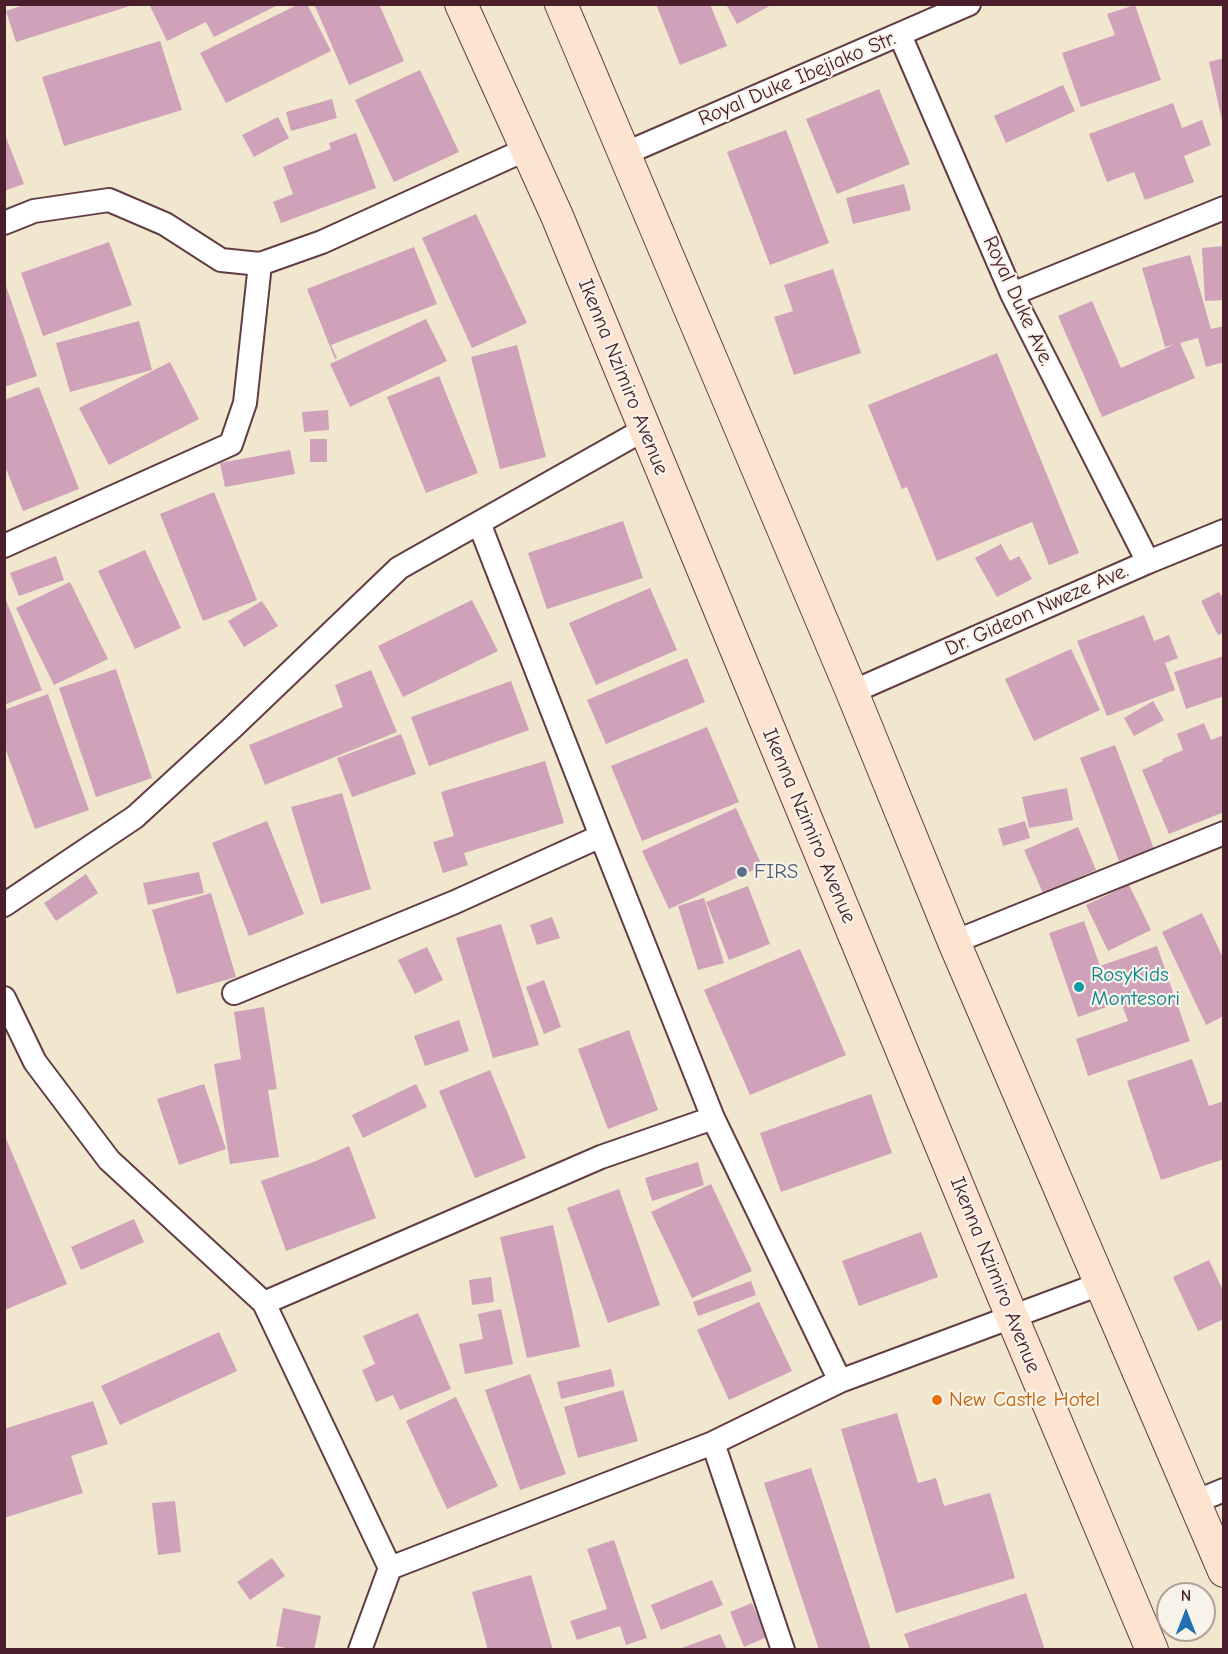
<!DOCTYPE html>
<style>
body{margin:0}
#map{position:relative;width:1228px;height:1654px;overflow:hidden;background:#f1e6ce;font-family:"Comic Neue",sans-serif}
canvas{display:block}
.frame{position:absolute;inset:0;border:6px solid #4a1f2b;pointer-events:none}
.north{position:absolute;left:1156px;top:1582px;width:60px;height:60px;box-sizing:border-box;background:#f7f3e8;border:2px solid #b29e9c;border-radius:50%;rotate:0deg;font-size:16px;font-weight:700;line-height:24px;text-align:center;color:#4a1f2b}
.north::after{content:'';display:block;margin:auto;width:21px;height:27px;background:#1f6fb2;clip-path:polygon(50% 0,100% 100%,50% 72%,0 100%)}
</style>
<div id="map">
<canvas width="1228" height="1654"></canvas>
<div class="frame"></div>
<div class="north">N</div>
</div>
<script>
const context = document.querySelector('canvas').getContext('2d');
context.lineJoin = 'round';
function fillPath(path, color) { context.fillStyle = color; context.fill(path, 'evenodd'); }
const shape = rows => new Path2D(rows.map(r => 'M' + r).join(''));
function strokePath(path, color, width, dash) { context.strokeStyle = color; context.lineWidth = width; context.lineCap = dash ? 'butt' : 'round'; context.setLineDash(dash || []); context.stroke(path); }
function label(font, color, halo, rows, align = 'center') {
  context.font = font + ' "Comic Neue",sans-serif'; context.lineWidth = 4.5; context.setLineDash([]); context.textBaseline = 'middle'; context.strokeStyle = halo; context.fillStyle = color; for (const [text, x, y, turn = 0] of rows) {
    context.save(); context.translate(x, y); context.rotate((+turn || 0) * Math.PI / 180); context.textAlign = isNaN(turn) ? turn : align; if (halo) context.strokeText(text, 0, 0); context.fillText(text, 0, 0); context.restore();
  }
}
const building = shape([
 [27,4,133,4,133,5,16,42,6,11],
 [149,4,280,4,214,37,206,22,167,41],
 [299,4,307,4,331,51,226,103,200,53],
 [314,4,379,4,404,61,349,85],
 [656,4,710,4,727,46,680,65],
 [726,4,773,4,737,24],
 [1135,5,1161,80,1081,107,1062,53,1115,35,1107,14],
 [160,41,182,110,64,146,42,77],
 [1224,58,1224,125,1223,125,1209,62],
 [420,70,459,152,394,182,355,100],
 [1063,85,1075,111,1006,143,994,116],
 [879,89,910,164,837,194,806,119],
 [332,99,337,118,291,131,286,112],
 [1173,103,1182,128,1202,120,1211,145,1184,156,1194,182,1145,200,1134,172,1107,182,1089,134],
 [278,117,289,138,254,157,242,135],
 [786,130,829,243,770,265,727,152],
 [4,132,24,184,4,191],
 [356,133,376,188,281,223,273,202,293,194,283,167,331,149,329,143],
 [904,184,911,210,853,224,846,198],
 [476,214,527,323,472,348,422,238],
 [109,242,132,305,43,336,21,273],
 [1224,246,1224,300,1205,301,1202,248],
 [414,247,437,304,331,345,337,358,335,359,307,289],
 [1190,255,1211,329,1224,326,1224,362,1206,367,1198,338,1180,343,1195,378,1102,417,1058,316,1092,301,1121,368,1175,344,1165,347,1142,268],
 [833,269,861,353,794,375,774,317,793,311,784,285],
 [4,280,37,376,4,387],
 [426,319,447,361,350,407,330,364],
 [139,321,152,370,70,392,56,343],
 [517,345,546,457,500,469,471,357],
 [997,353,1079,553,1049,565,1032,522,937,561,907,487,902,489,868,405],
 [170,362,199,419,109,465,79,408],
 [439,376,478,473,426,493,387,397],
 [39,387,79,489,23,511,4,464,4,400],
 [328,410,329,430,304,432,302,412],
 [310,439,327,439,327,462,310,462],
 [290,450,295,474,225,487,220,463],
 [214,492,257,600,203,621,160,514],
 [623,521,643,578,547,609,528,553],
 [1001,544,1010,561,1019,556,1032,579,997,597,975,558],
 [145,550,181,628,135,649,98,571],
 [56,556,64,580,19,596,10,573],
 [70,582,108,659,54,685,16,608],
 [650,588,677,650,596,685,569,623],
 [1219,592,1224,600,1224,632,1218,635,1201,601],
 [4,595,42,690,4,705],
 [472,600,498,651,403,697,378,646],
 [262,601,278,626,244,647,228,621],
 [1144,615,1154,641,1169,635,1178,658,1165,663,1175,690,1107,716,1077,641],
 [1071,649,1100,710,1034,741,1005,679],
 [1224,656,1224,696,1186,709,1174,672],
 [687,658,705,702,606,744,587,700],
 [116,669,152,778,96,797,59,688],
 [371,670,397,732,265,785,249,745,343,707,335,685],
 [511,681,529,730,429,766,411,717],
 [48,694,89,810,35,829,4,745,4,710],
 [1153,701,1164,720,1134,736,1124,718],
 [1204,723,1211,740,1224,735,1224,812,1169,834,1142,770,1163,761,1162,759,1183,750,1177,734],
 [707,727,739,802,642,841,611,766],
 [401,734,416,774,352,797,337,758],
 [1115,745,1154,849,1119,861,1080,758],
 [545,761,564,823,464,853,468,865,443,873,433,842,454,836,441,792],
 [1067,788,1073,820,1029,828,1022,797],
 [342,793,371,889,321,904,291,807],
 [736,808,762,866,669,909,642,851],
 [267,821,304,914,249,936,212,843],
 [1025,821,1030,838,1003,846,998,829],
 [1078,827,1096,870,1043,893,1024,850],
 [199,872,204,893,148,905,143,883],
 [86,874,98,893,56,921,44,903],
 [1129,885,1151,930,1108,951,1086,905],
 [748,886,770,944,729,960,706,902],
 [211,893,236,977,177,994,152,910],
 [704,898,724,963,698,970,678,906],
 [1202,913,1224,960,1224,1016,1206,1025,1162,932],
 [552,917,560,938,537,945,530,925],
 [1084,921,1100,966,1157,946,1190,1041,1088,1076,1076,1039,1128,1021,1121,1002,1078,1017,1049,933],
 [501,924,539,1045,493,1058,456,938],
 [427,947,443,980,415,994,398,960],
 [800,949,846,1055,750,1095,704,990],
 [544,980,561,1027,544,1034,526,987],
 [264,1007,277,1089,268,1090,279,1157,230,1164,214,1064,241,1059,234,1012],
 [459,1020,469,1051,425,1066,414,1036],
 [629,1030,658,1110,608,1129,578,1049],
 [1192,1059,1209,1106,1224,1101,1224,1159,1161,1180,1127,1081],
 [490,1070,526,1158,475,1178,439,1091],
 [204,1084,226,1149,179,1165,157,1099],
 [416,1084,427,1107,363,1138,352,1115],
 [871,1094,892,1153,781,1192,760,1133],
 [5,1136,67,1284,5,1310],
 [349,1146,376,1218,286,1251,261,1181,316,1161],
 [698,1162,704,1185,652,1201,645,1178],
 [711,1184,752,1271,692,1298,651,1212],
 [619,1189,660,1305,608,1323,567,1208],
 [134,1219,144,1242,81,1270,71,1247],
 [553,1225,580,1347,527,1358,500,1237],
 [921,1232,938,1277,859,1306,842,1261],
 [1209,1260,1224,1293,1224,1319,1198,1331,1173,1277],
 [491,1277,494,1302,472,1305,469,1280],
 [751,1281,756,1295,698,1316,693,1302],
 [759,1302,792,1371,729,1400,697,1330],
 [501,1309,513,1364,465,1374,459,1344,483,1339,478,1314],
 [418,1313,451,1389,400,1410,393,1395,376,1402,362,1370,375,1364,363,1336],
 [219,1332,237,1371,120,1425,101,1386],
 [611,1369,615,1386,561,1399,557,1382],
 [530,1374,566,1474,520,1490,485,1390],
 [623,1390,638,1441,578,1458,564,1407],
 [456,1397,498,1486,447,1509,406,1421],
 [93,1401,108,1444,71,1456,83,1493,4,1518,4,1429],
 [897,1413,918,1483,936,1478,944,1506,990,1493,1015,1578,896,1613,841,1429],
 [811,1468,871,1650,819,1650,764,1483],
 [175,1501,181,1552,158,1555,152,1503],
 [614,1540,647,1638,626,1645,620,1626,577,1640,570,1621,607,1609,587,1549],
 [272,1558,285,1576,250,1600,237,1582],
 [531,1575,553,1650,488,1650,472,1592],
 [712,1580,723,1605,661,1630,651,1605],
 [1026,1593,1045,1650,910,1650,904,1634],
 [752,1603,767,1637,744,1647,730,1612],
 [283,1608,321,1616,314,1650,295,1650,276,1646],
 [720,1634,727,1650,679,1650,679,1649]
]);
const street = shape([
 [900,35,1012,294,1148,562],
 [624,154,969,4],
 [4,223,34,211,109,200,165,224,221,260,260,264,322,242,527,149],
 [1012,294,1224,208],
 [479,523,601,836,713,1118,840,1381],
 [4,546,231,444,245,403,260,264],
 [852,692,1148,562,1224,531],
 [4,905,135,817,233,727,399,568,645,429],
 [954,942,1224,833],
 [234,993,455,902,601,836],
 [4,998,35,1062,109,1160,264,1303,390,1568,360,1650],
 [264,1303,601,1157,713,1118],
 [713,1443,783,1650],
 [1195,1502,1224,1490],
 [390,1568,713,1443,840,1381,1100,1284]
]);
const secondary = shape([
 [461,4,557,216,1012,1317,1152,1650],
 [561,4,852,692,954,942,1224,1571]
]);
const markers = [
 [742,872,6,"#5c6f8a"],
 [1079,987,6,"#0f9aa8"],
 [937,1400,6,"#e8710a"]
];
const streetNames = [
 ["Royal Duke Ibejiako Str.",797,79,-23],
 ["Royal Duke Ave.",1018,301,65],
 ["Ikenna Nzimiro Avenue",623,377,68],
 ["Dr. Gideon Nweze Ave.",1037,610,-24],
 ["Ikenna Nzimiro Avenue",809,826,67],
 ["Ikenna Nzimiro Avenue",995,1275,68]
];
const serviceNames = [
 ["FIRS",754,872]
];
const cultureNames = [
 ["RosyKids",1091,975],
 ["Montesori",1091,999]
];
const foodNames = [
 ["New Castle Hotel",949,1400]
];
fillPath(building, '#cfa2ba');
strokePath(street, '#633d43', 26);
strokePath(secondary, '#633d43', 34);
strokePath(street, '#fff', 22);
strokePath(secondary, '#fde4d1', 32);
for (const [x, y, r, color] of markers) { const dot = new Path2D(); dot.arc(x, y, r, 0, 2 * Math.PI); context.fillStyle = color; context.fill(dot); strokePath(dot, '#f7f3e8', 2); }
label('21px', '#4a1f2b', '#f7f3e8', streetNames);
label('21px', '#4e5e75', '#f7f3e8', serviceNames, 'left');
label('21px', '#0d838f', '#f7f3e8', cultureNames, 'left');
label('21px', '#c56008', '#f7f3e8', foodNames, 'left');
</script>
